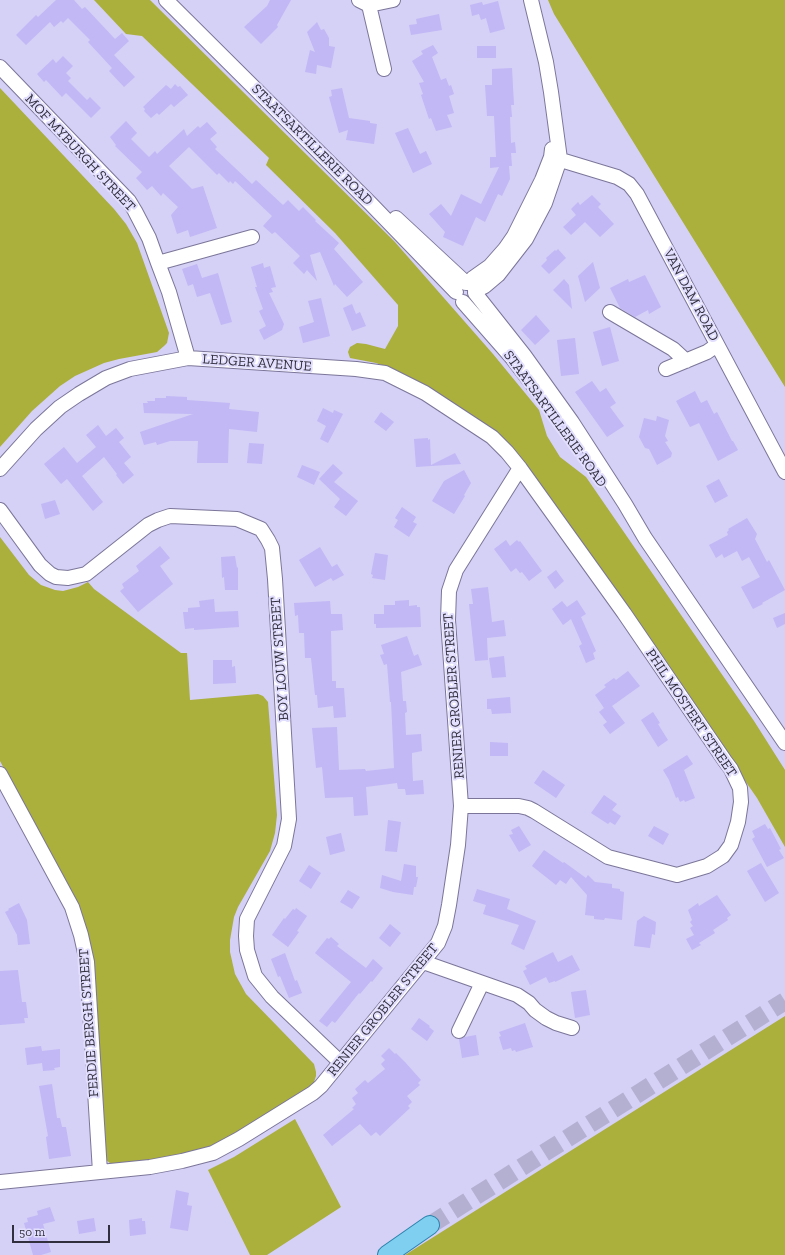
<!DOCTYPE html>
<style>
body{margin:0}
#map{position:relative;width:785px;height:1255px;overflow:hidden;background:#d5d0f6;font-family:"Zilla Slab",serif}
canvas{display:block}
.scale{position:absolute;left:12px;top:1225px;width:98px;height:18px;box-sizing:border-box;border:2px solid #312f3e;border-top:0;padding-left:5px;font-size:12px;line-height:14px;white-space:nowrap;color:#312f3e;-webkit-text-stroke:3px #e2defd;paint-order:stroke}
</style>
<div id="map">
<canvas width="785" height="1255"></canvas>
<div class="scale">50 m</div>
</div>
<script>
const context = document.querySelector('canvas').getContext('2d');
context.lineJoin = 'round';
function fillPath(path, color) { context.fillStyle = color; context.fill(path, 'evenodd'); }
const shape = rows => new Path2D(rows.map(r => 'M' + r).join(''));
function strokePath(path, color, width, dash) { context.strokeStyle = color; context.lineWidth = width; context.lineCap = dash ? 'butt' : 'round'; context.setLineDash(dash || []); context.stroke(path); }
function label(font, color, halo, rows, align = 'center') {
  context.font = font + ' "Zilla Slab",serif'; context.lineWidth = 4; context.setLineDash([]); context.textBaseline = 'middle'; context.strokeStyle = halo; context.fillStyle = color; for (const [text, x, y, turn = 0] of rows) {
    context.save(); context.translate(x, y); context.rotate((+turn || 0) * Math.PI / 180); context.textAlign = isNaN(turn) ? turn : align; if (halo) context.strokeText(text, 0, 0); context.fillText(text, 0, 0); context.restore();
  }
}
const green = shape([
 [94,0,150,0,394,241,493,354,539,410,547,436,560,457,586,477,754,721,785,770,785,847,757,798,526,465,510,445,491,429,398,371,376,363,350,358,348,352,350,347,357,343,366,344,385,349,398,326,398,305,335,233,266,165,269,158,142,36,126,34],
 [548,0,785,0,785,387,554,14],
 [0,88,114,209,126,224,137,243,169,333,167,343,164,346,157,352,119,359,104,363,75,376,60,386,32,411,0,447],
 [0,537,29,575,41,585,55,590,63,591,78,587,88,582,94,589,181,653,187,653,190,700,258,694,263,696,268,702,277,815,275,833,270,851,238,907,234,917,230,940,230,952,235,974,246,994,314,1064,316,1072,316,1076,313,1085,285,1104,215,1145,195,1153,116,1165,111,1164,105,1159,73,896,0,761],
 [785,1016,785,1255,405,1255,424,1243],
 [295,1119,341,1207,267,1255,250,1255,208,1170,234,1157]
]);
const building = shape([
 [56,0,74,0,82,9,85,7,115,39,122,33,129,41,114,55,135,77,124,87,109,71,112,68,88,42,90,40,68,18,63,23,61,21,54,27,50,22,26,45,16,35,36,15,38,17],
 [270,0,291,0,277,25,278,27,261,44,244,27,267,6],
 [498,1,505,29,490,33,486,18,481,20,479,14,472,16,470,5,482,2,483,5],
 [439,14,442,30,411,35,409,25,417,24,416,19],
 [317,22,321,30,324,29,329,38,329,46,335,47,331,68,317,65,316,74,305,72,310,50,315,52,307,32],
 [433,45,438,53,432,57,441,80,446,78,449,86,451,85,454,94,449,96,454,113,447,115,452,127,436,131,431,118,429,119,421,95,423,94,419,83,424,82,412,61,423,54,421,51],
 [477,46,496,46,496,58,477,58],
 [63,56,73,66,66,73,71,78,68,81,87,100,90,97,101,108,91,118,66,93,62,97,46,80,44,82,37,74,53,59,56,63],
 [512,68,514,105,511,105,512,117,510,117,511,143,515,142,516,153,511,153,512,166,509,166,510,179,502,196,498,194,485,222,476,217,463,246,443,237,445,232,429,214,441,204,451,216,461,194,481,204,499,167,490,168,490,157,496,157,494,116,487,116,485,85,492,85,492,69],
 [175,84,178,87,180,86,188,95,174,107,171,104,159,115,157,113,151,118,144,111,145,109,143,107,166,85,171,89],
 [342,88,349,118,370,121,370,123,377,124,374,144,346,140,348,130,339,133,329,97,332,96,331,90],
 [126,121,137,133,131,139,149,157,155,151,157,154,184,129,187,136,198,126,200,128,207,122,217,133,210,139,217,147,215,149,252,184,256,180,283,205,288,200,299,211,303,207,316,220,315,221,339,243,334,249,363,282,347,297,335,284,334,286,320,252,310,255,317,281,307,270,304,274,293,263,300,256,275,232,272,234,263,226,272,216,235,181,233,184,230,181,229,183,219,173,217,175,189,147,169,166,192,189,203,186,217,228,190,237,188,230,177,234,171,215,178,207,163,193,161,196,152,186,147,190,136,178,142,172,115,146,116,145,110,137],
 [408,128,420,154,426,151,432,164,413,173,395,133],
 [592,195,601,204,598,207,614,224,600,237,585,222,571,235,563,227,576,215,571,209,578,202,580,205],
 [558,249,566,258,549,274,541,266,547,260,546,258,555,250,556,251],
 [593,262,600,288,585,302,578,276],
 [263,263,264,268,270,266,276,287,271,288,273,292,269,293,284,324,282,330,264,340,259,330,266,326,259,311,263,309,255,287,257,287,251,267],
 [197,264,202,278,218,273,232,322,221,325,210,293,197,297,193,284,188,286,182,269],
 [645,275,661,307,649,314,648,310,635,317,620,308,610,288,628,279,629,282],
 [564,279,569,285,572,309,553,290],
 [321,298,330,336,303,343,299,327,314,322,308,301],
 [352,304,356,314,360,312,366,326,352,331,343,308],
 [536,315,550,331,535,345,521,330],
 [610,327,619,361,602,366,593,332],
 [575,338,579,374,561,376,557,340],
 [592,381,600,392,606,388,616,403,610,407,624,426,607,437,575,392],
 [695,391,701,403,707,400,714,414,717,412,732,441,733,441,738,450,718,461,699,423,690,427,676,401],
 [166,396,187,397,187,400,230,403,229,409,259,412,257,432,229,429,228,463,197,463,198,441,170,441,157,445,156,442,144,445,140,432,193,414,144,413,143,403,148,403,147,401,155,401,155,398,166,398],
 [323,408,333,413,334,410,343,414,328,443,320,439,326,426,317,421],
 [381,412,394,422,386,431,374,422],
 [657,416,669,420,665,436,668,441,665,442,672,453,671,457,657,465,649,449,645,448,639,437,644,418,656,421],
 [98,425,106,436,116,428,124,438,119,442,131,457,124,463,134,475,123,484,116,475,117,474,104,457,82,476,103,502,93,511,67,479,61,484,44,464,64,447,77,463,96,447,86,435],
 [428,438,428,440,430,439,431,465,455,453,461,464,416,467,414,439],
 [249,443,264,444,262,464,247,463],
 [333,464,343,473,334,482,358,501,346,516,334,507,340,499,319,479],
 [302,465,320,472,314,485,297,477],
 [464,470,471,483,464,495,465,496,454,514,432,501,444,481],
 [719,479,728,496,715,503,706,486],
 [55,500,60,514,45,519,41,504],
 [402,507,416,517,413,522,417,524,409,537,394,527,398,520,395,518],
 [747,518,757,534,755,539,767,562,769,560,785,590,762,603,763,604,753,609,741,587,760,577,749,557,742,561,737,551,724,558,722,554,716,558,709,545,728,535,727,532,729,530,728,529],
 [506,540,510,546,517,540,519,542,520,541,542,571,529,581,522,572,520,573,516,568,511,572,494,549],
 [160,546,170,558,160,566,173,584,138,612,120,591,124,588,122,584,139,571,136,566],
 [320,547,332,567,337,564,344,575,333,581,331,578,315,587,299,560],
 [375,553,388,555,385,580,372,578,373,575,371,574],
 [235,556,237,568,238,567,238,590,225,590,224,577,222,578,221,557],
 [556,570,564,581,555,589,547,577],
 [488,587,492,622,504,620,506,636,487,638,488,660,475,661,469,604,473,604,471,589],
 [214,599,215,612,238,611,239,627,194,630,194,628,185,629,183,612,188,612,188,608,200,607,199,601],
 [409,600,409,606,417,605,417,607,420,607,421,627,376,628,376,624,374,624,374,614,384,614,384,605,395,605,395,601],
 [577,600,586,614,581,617,596,651,593,653,595,659,586,663,579,646,582,644,571,619,563,625,552,609,562,601,567,607],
 [330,601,331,614,342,614,343,630,331,631,332,681,336,681,336,688,344,688,346,717,334,718,333,706,318,708,317,695,315,695,311,658,305,658,304,633,299,633,298,615,295,616,294,603],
 [785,613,785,624,777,628,773,618],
 [407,636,414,656,418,654,422,665,401,672,403,701,406,701,407,712,405,713,406,735,421,734,422,751,412,753,412,761,413,781,423,780,424,794,406,795,405,789,398,789,397,783,366,787,368,815,354,816,353,797,325,798,322,767,316,768,312,728,337,727,339,770,365,769,366,771,394,768,392,722,391,702,390,702,387,664,384,665,380,655,384,654,381,645],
 [504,656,506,677,492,678,489,658],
 [213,660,232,660,232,667,235,666,236,683,213,684],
 [628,671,640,686,612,706,625,723,610,734,603,725,607,722,599,712,604,708,595,695,606,687,604,685,614,678,616,680],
 [510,697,511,713,492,714,491,709,487,709,487,699],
 [653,712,660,723,658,724,668,740,658,747,641,720],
 [490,742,508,743,508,756,490,756],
 [687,755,693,764,684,770,695,798,685,802,684,800,680,802,678,797,676,798,669,780,663,770],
 [543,770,565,785,556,798,534,783],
 [604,795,617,804,612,810,621,816,615,825,610,822,608,824,591,813],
 [388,820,401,822,397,852,385,851],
 [765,824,768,829,770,828,781,849,779,850,784,858,767,867,752,839,755,837,752,831],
 [519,826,531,845,519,852,509,835,513,834,511,830],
 [654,826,669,834,663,845,648,836],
 [341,833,345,851,330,855,326,837],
 [544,850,563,863,564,862,586,878,588,875,595,882,612,884,612,888,620,889,620,891,624,892,622,920,605,918,604,920,594,919,594,916,585,915,587,895,571,877,566,884,560,880,556,885,532,866],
 [761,863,779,893,765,902,747,871],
 [404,864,416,866,416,877,418,877,416,887,414,887,413,895,393,892,380,888,382,875,401,881],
 [309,865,321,873,311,889,299,881],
 [477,889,510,899,507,909,536,921,524,950,511,944,519,925,483,914,486,905,473,901],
 [348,890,360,897,352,909,340,902],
 [717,895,731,915,727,918,728,920,713,930,715,933,699,943,701,945,692,950,686,939,694,935,690,928,693,926,690,922,692,920,688,910,698,903,699,906],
 [19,903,27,920,30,944,18,945,17,935,5,912,9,910,8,909],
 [296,908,307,916,297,931,299,932,288,947,272,935,284,918,285,919,293,909,295,910],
 [644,916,656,922,655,935,652,934,650,948,634,946,637,921],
 [390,924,401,933,390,947,379,938],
 [331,937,339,944,337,946,366,968,373,959,383,968,372,982,371,981,360,994,359,993,335,1023,332,1021,327,1027,319,1021,351,982,315,953,327,938,329,939],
 [553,952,558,962,572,955,580,970,555,982,555,981,549,983,546,977,530,985,523,971,527,969,525,966],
 [285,953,295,981,297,980,302,993,289,998,280,976,278,977,271,959],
 [18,970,22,1002,26,1002,28,1018,24,1018,25,1023,0,1025,0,971],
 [586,990,590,1015,575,1018,571,992],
 [419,1018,430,1026,429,1027,434,1031,427,1041,411,1029],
 [525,1023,533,1047,516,1052,515,1050,512,1051,511,1048,503,1050,499,1037,501,1036,499,1032],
 [476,1035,479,1055,462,1058,459,1039,465,1037],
 [41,1046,42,1051,60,1049,60,1067,54,1068,55,1070,43,1071,42,1063,27,1065,25,1048],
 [389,1048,395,1054,396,1053,405,1062,421,1080,418,1083,420,1085,407,1096,412,1102,408,1106,410,1108,380,1136,376,1132,371,1136,360,1124,332,1146,323,1135,354,1109,352,1108,356,1104,352,1098,358,1093,355,1089,365,1080,368,1083,385,1069,381,1064,385,1060,381,1056],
 [52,1084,57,1118,60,1118,62,1127,66,1127,71,1156,49,1159,46,1137,48,1136,39,1086],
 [176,1190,189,1193,187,1205,192,1206,188,1231,170,1228],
 [50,1207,55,1221,43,1224,51,1252,41,1255,33,1255,24,1223,28,1222,27,1218,38,1215,37,1211],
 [94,1218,96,1231,79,1234,77,1221],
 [142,1218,142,1221,145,1221,146,1234,130,1236,129,1220]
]);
const majorTunnel = shape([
 [430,1225,785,1001]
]);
const minor = shape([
 [166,0,371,204,456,292],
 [359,0,369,5,393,0],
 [369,5,384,69],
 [0,67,129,201,135,211,149,238,158,263,169,292,188,358],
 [551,157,617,177,629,184,637,194,785,472],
 [396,218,466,283],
 [158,263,252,237],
 [468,283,473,278,490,266,505,249,514,236,542,180,551,157,552,149],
 [475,291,485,286,498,275,526,239,545,203,560,159,551,92,546,62,531,0],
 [475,293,524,355,572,422,625,504,645,538,785,743],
 [463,302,513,359,553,411],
 [610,312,673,349,686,361],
 [666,369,707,352,717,345],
 [0,469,36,429,60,407,79,394,106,378,130,369,188,358,356,369,385,373,425,393,492,437,507,452,520,468,624,613,725,761,731,769,740,788,741,802,738,822,731,845,723,856,707,866,677,875,608,857,534,811,528,808,519,806,461,806],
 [0,510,40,565,50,574,56,577,68,578,86,574,148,525,158,520,170,516,237,519,261,529,268,540,272,548,275,579,289,819,284,846,247,919,246,936,247,950,255,976,272,997,340,1062],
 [0,774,72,907,81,935,87,962,100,1172],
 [423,962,517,995,529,1003,535,1010,546,1018,556,1023,572,1028],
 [459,1031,482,983],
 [0,1182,150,1167,182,1161,213,1153,239,1139,313,1093,321,1086,438,943,445,926,449,905,458,845,461,806,448,620,449,591,456,570,520,468]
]);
const major = shape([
 [387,1255,430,1225]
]);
const streetNames = [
 ["STAATSARTILLERIE ROAD",312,145,45],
 ["MOF MYBURGH STREET",80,153,47],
 ["VAN DAM ROAD",691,295,62],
 ["LEDGER AVENUE",257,363,4],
 ["STAATSARTILLERIE ROAD",555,419,54],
 ["BOY LOUW STREET",280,659,-94],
 ["RENIER GROBLER STREET",454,696,-94],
 ["PHIL MOSTERT STREET",691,713,56],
 ["RENIER GROBLER STREET",383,1010,-51],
 ["FERDIE BERGH STREET",89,1023,-94]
];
fillPath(green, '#abaf3c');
fillPath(building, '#c1b8f5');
strokePath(majorTunnel, '#b4b0d1', 18, [18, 9]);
strokePath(minor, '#7b7699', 16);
strokePath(major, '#2b82ab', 20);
strokePath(minor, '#fff', 14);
strokePath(major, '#7ecff0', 18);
label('14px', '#312f3e', '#e2defd', streetNames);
</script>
